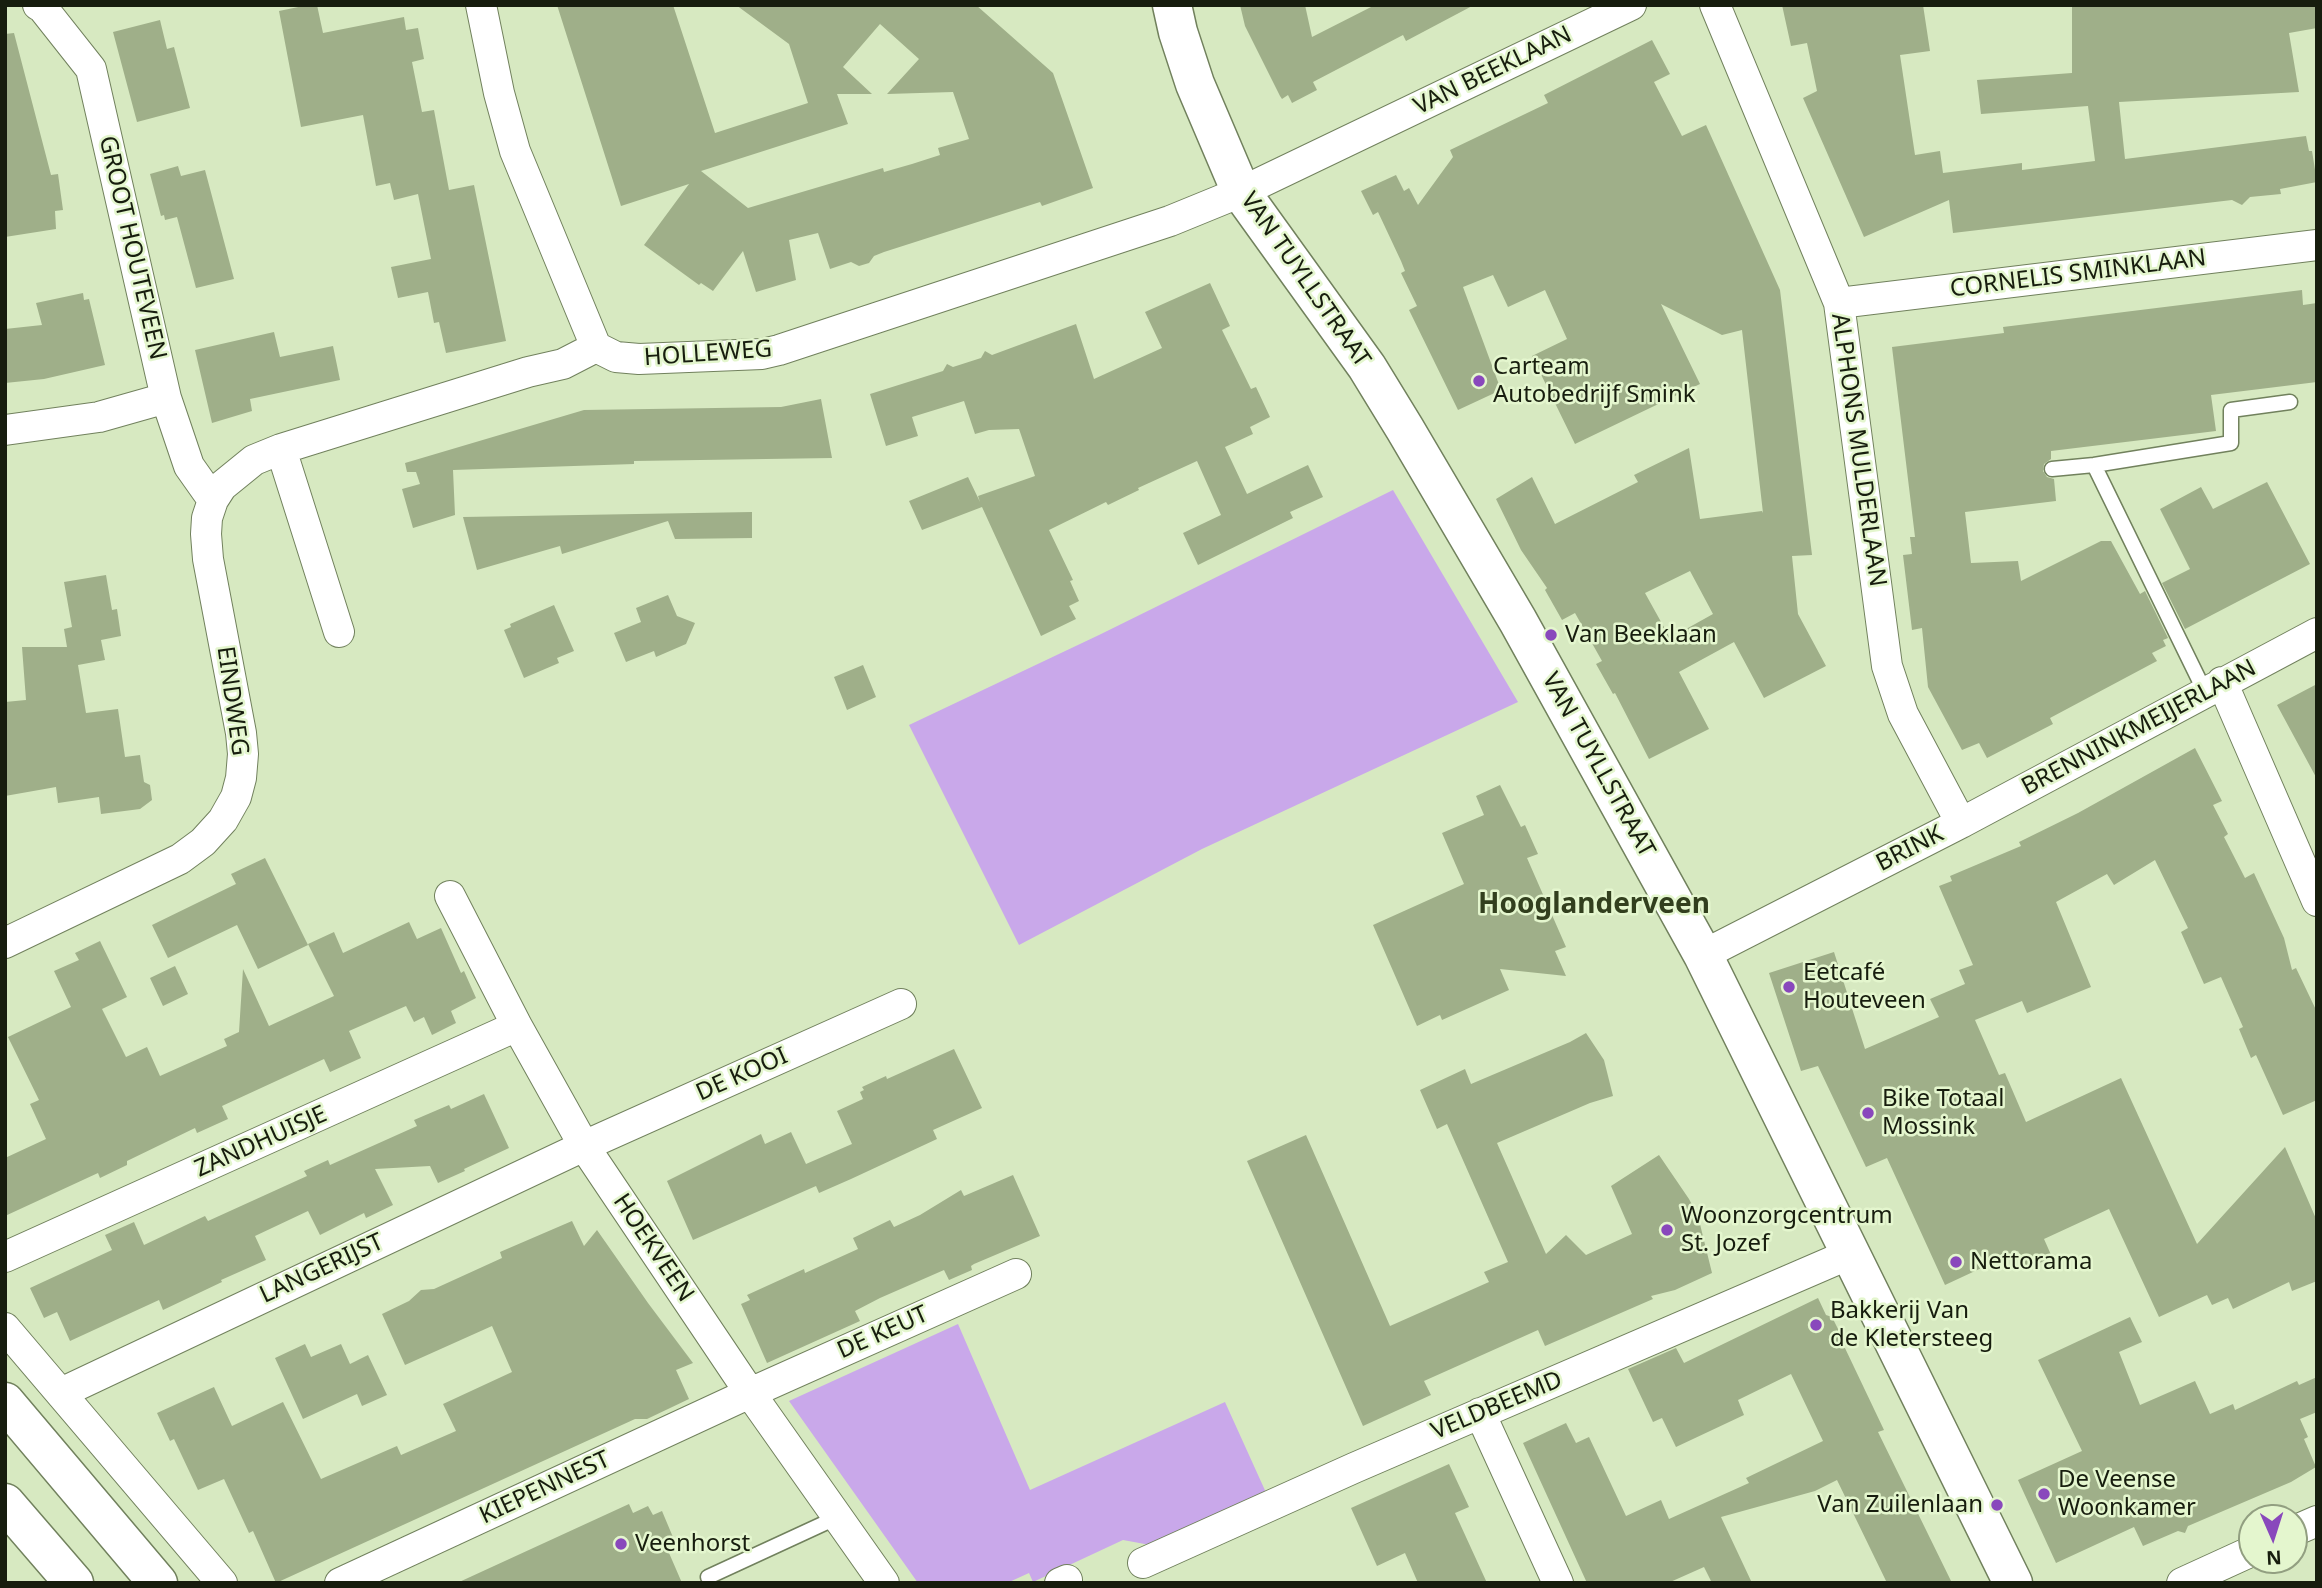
<!DOCTYPE html>
<meta charset="utf-8">
<style>
body{margin:0}
#map{position:relative;width:2322px;height:1588px;overflow:hidden;background:#d7e9c1;font-family:"Noto Sans",sans-serif}
canvas{display:block}
.frame{position:absolute;inset:0;border:7px solid #171d0e;pointer-events:none}
.north{position:absolute;left:2238px;top:1504px;width:70px;height:70px;box-sizing:border-box;background:#e4f6ce;border:2px solid #929f81;border-radius:50%;rotate:177deg;font-size:19px;font-weight:700;line-height:28px;text-align:center;color:#171d0e}
.north::after{content:'';display:block;margin:auto;width:24px;height:32px;background:#8948bc;clip-path:polygon(50% 0,100% 100%,50% 72%,0 100%)}
</style>
<div id="map">
<canvas width="2322" height="1588"></canvas>
<div class="frame"></div>
<div class="north">N</div>
</div>
<script>
const context = document.querySelector('canvas').getContext('2d');
context.lineJoin = 'round';
function fillPath(path, color) { context.fillStyle = color; context.fill(path, 'evenodd'); }
const shape = rows => new Path2D(rows.map(r => 'M' + r).join(''));
function strokePath(path, color, width, dash) { context.strokeStyle = color; context.lineWidth = width; context.lineCap = dash ? 'butt' : 'round'; context.setLineDash(dash || []); context.stroke(path); }
function label(font, color, halo, rows, align = 'center') {
  context.font = font + ' "Noto Sans",sans-serif'; context.lineWidth = 5; context.setLineDash([]); context.textBaseline = 'middle'; context.strokeStyle = halo; context.fillStyle = color; for (const [text, x, y, turn = 0] of rows) {
    context.save(); context.translate(x, y); context.rotate((+turn || 0) * Math.PI / 180); context.textAlign = isNaN(turn) ? turn : align; if (halo) context.strokeText(text, 0, 0); context.fillText(text, 0, 0); context.restore();
  }
}
const green = shape([
 [1393,490,1518,702,1202,849,1019,945,909,725,1099,635],
 [958,1324,1030,1490,1225,1402,1268,1497,1161,1547,1123,1540,1033,1582,1029,1573,1007,1583,918,1583,789,1401]
]);
const building = shape([
 [308,5,317,5,323,33,404,17,406,30,418,28,424,59,412,62,422,112,434,110,449,190,474,185,506,341,446,353,439,322,434,323,428,292,398,298,391,267,431,259,418,194,394,200,390,183,376,186,363,115,301,127,279,11],
 [557,5,673,5,715,133,808,103,789,44,736,5,976,5,1053,73,1093,188,1042,206,1040,202,884,252,874,256,869,263,859,266,851,262,830,269,818,233,789,240,796,280,756,292,743,251,713,291,701,283,699,285,644,245,689,184,621,206],
 [880,24,919,59,887,94,953,92,969,139,938,148,940,155,912,164,884,172,883,168,748,208,701,171,848,124,837,94,872,94,843,67],
 [1240,5,1305,5,1312,37,1375,5,1474,5,1406,41,1403,35,1313,82,1317,90,1292,103,1288,95,1282,99,1280,96,1245,26],
 [1782,5,1923,5,1930,51,1900,55,1915,155,1940,151,1943,173,2022,163,2022,170,2095,161,2088,106,1981,114,1977,80,2072,73,2072,5,2317,5,2317,28,2289,33,2299,92,2119,102,2125,159,2306,136,2309,151,2312,151,2317,182,2280,189,2281,194,2250,197,2242,205,2232,200,1953,233,1949,200,1864,237,1803,98,1817,91,1807,43,1791,46],
 [160,20,167,49,174,47,190,108,137,122,113,32],
 [14,33,51,175,58,174,63,210,55,211,56,229,5,237,5,34],
 [1652,40,1670,74,1654,82,1682,136,1706,125,1780,290,1812,555,1792,556,1798,614,1826,666,1764,698,1734,642,1679,672,1709,729,1649,759,1615,693,1613,694,1596,664,1602,661,1575,613,1562,620,1545,590,1547,588,1521,550,1496,499,1532,477,1555,524,1638,482,1634,475,1689,448,1700,519,1762,511,1763,513,1742,330,1722,335,1661,304,1700,384,1575,444,1532,356,1567,339,1545,290,1508,307,1493,275,1463,287,1501,390,1458,410,1409,310,1417,306,1401,273,1405,271,1401,261,1378,212,1373,215,1361,191,1396,175,1404,191,1409,188,1418,205,1453,157,1450,150,1548,103,1544,95],
 [1690,571,1713,614,1670,638,1645,593],
 [178,166,181,176,205,170,234,279,196,288,177,217,165,220,164,215,161,216,150,174],
 [1210,283,1230,326,1222,330,1251,389,1256,387,1270,417,1250,427,1253,434,1225,447,1247,494,1308,465,1323,497,1290,512,1293,518,1198,565,1183,533,1221,515,1197,461,1138,488,1139,490,1108,505,1106,502,1049,530,1073,580,1070,581,1079,601,1069,606,1076,619,1041,636,982,507,922,530,909,501,968,477,980,502,978,496,1035,476,1019,429,989,430,975,434,964,401,912,417,918,436,886,446,870,394,943,371,947,364,953,367,981,358,985,351,992,355,1076,324,1094,379,1162,348,1145,312],
 [2302,290,2303,305,2317,303,2317,382,2211,395,2216,431,2051,451,2051,459,2044,464,2043,471,2047,477,2054,479,2056,501,1965,512,1971,563,2018,561,2021,581,2101,541,2111,541,2140,594,2145,591,2168,638,2163,640,2166,646,2152,653,2157,661,2050,718,2053,724,1987,758,1979,743,1962,750,1928,687,1922,628,1912,630,1903,555,1912,554,1910,537,1915,537,1892,347,2004,333,2003,327],
 [83,293,84,300,89,299,105,365,44,379,5,383,5,329,42,325,36,303],
 [274,332,280,357,333,346,340,380,250,399,252,411,212,423,195,350],
 [821,399,832,458,634,461,634,464,453,470,455,515,413,528,402,489,420,484,416,472,407,472,405,463,584,410,781,407],
 [2267,482,2310,564,2185,629,2162,583,2190,569,2160,509,2201,487,2213,509],
 [752,512,752,538,675,539,668,521,562,554,560,546,477,570,463,517],
 [106,575,112,610,117,609,121,636,101,640,105,660,78,665,86,713,118,709,125,757,140,755,144,782,150,785,152,800,140,809,101,814,99,797,58,803,56,787,5,796,5,702,26,700,22,647,67,647,64,629,72,627,64,582],
 [668,595,677,616,695,623,686,644,656,657,654,651,626,662,614,633,641,622,636,608],
 [554,605,574,651,557,658,559,663,524,678,504,630,511,627,510,624],
 [863,665,876,697,847,710,834,677],
 [2317,684,2317,779,2277,705],
 [2195,748,2222,801,2213,805,2228,834,2224,837,2245,878,2254,873,2284,938,2292,970,2296,968,2317,1012,2317,1100,2283,1115,2256,1055,2251,1058,2239,1029,2243,1027,2221,977,2204,984,2181,932,2188,928,2155,860,2114,885,2107,874,2056,902,2091,987,2027,1013,2022,1001,1975,1020,1999,1075,2005,1073,2026,1122,2121,1078,2197,1244,2285,1147,2317,1221,2317,1281,2292,1291,2289,1282,2233,1309,2228,1298,2212,1305,2207,1295,2159,1317,2109,1209,2044,1239,2052,1257,2027,1269,2018,1251,1945,1285,1887,1158,1866,1167,1818,1066,1801,1071,1769,973,1834,952,1865,1049,1939,1017,1930,999,1965,984,1959,970,1973,965,1939,886,1952,881,1950,876,2021,846,2019,842,2078,813],
 [1500,785,1521,827,1525,825,1538,854,1527,858,1566,947,1555,951,1566,976,1500,969,1509,990,1442,1020,1440,1015,1417,1026,1373,925,1464,884,1442,833,1484,815,1476,796],
 [265,858,308,945,258,969,237,925,168,958,152,925,236,884,231,874],
 [409,922,417,939,441,928,461,973,464,971,476,998,451,1011,456,1023,432,1035,424,1017,414,1022,406,1006,349,1031,361,1058,330,1072,324,1059,222,1106,228,1119,197,1133,195,1128,127,1161,127,1165,100,1178,98,1173,5,1216,5,1158,46,1139,30,1104,39,1100,8,1037,71,1007,54,971,79,960,75,953,100,941,127,997,102,1009,126,1057,147,1047,160,1076,227,1046,224,1039,239,1032,243,969,269,1026,334,996,308,944,334,932,343,953],
 [175,966,188,994,163,1006,150,978],
 [1586,1033,1604,1060,1613,1096,1590,1103,1497,1143,1546,1254,1566,1235,1586,1255,1632,1234,1611,1186,1659,1155,1689,1199,1698,1216,1712,1273,1675,1290,1651,1296,1653,1299,1545,1346,1538,1330,1424,1381,1431,1395,1363,1426,1247,1161,1306,1135,1390,1326,1489,1282,1484,1272,1508,1262,1447,1124,1437,1129,1420,1090,1465,1069,1471,1084,1570,1042],
 [954,1049,982,1108,933,1130,937,1139,851,1179,819,1193,816,1186,693,1240,667,1181,761,1134,765,1144,791,1132,806,1164,852,1144,837,1111,863,1099,860,1092,864,1090,862,1087,886,1076,887,1079],
 [484,1094,509,1148,464,1169,465,1171,438,1183,430,1166,375,1169,393,1205,366,1218,364,1213,320,1235,308,1211,255,1236,266,1260,221,1280,222,1282,163,1310,159,1300,70,1341,57,1312,44,1318,30,1288,112,1250,105,1235,134,1222,144,1245,205,1216,208,1221,307,1176,304,1171,328,1160,330,1165,417,1126,414,1120,449,1105,451,1109],
 [1013,1175,1040,1236,974,1264,971,1266,972,1270,949,1280,944,1270,880,1298,855,1311,860,1321,767,1363,741,1304,750,1300,747,1295,804,1269,805,1273,858,1249,853,1238,890,1220,894,1227,920,1215,961,1190,964,1196],
 [572,1221,584,1246,597,1230,648,1303,693,1363,676,1370,689,1399,647,1419,635,1419,276,1583,253,1531,249,1533,224,1479,198,1490,174,1439,170,1441,157,1413,214,1387,232,1426,283,1402,321,1479,397,1446,401,1455,456,1431,443,1404,512,1372,492,1326,405,1365,382,1314,409,1301,421,1290,434,1289,502,1258,500,1252],
 [1818,1298,1826,1315,1832,1317,1846,1345,1844,1346,1884,1430,1878,1432,1952,1583,1887,1583,1837,1480,1815,1491,1721,1517,1752,1583,1712,1583,1704,1567,1668,1583,1587,1583,1523,1443,1566,1423,1576,1443,1589,1437,1626,1516,1661,1500,1669,1519,1749,1483,1746,1478,1823,1441,1791,1374,1738,1400,1744,1415,1676,1447,1662,1418,1653,1422,1628,1369,1676,1348,1684,1363],
 [2130,1317,2142,1342,2119,1352,2140,1405,2195,1381,2210,1414,2233,1404,2235,1410,2297,1381,2299,1385,2317,1377,2317,1412,2300,1419,2308,1437,2304,1439,2316,1467,2291,1482,2188,1526,2185,1533,2178,1531,2143,1546,2134,1527,2056,1563,2018,1480,2082,1451,2038,1360],
 [305,1344,311,1357,341,1344,350,1364,368,1355,387,1395,362,1406,357,1394,303,1419,275,1358],
 [1449,1464,1469,1507,1455,1513,1487,1583,1418,1583,1405,1553,1377,1566,1351,1508],
 [629,1504,633,1513,648,1506,653,1515,662,1511,675,1542,666,1546,682,1583,457,1583]
]);
const lane = shape([
 [2094,465,2205,692],
 [2052,469,2094,465,2231,443,2231,410,2290,402],
 [708,1577,838,1517]
]);
const street = shape([
 [38,5,42,7,91,69,166,398,189,466,213,500],
 [481,5,499,93,515,151,596,347,616,357,639,359,762,354,779,350,1170,221,1241,192,1631,5],
 [1839,303,2317,245],
 [5,430,99,417,166,398],
 [281,449,339,632],
 [2222,682,2317,901],
 [1961,823,2317,633],
 [450,896,517,1026,584,1146,750,1393,884,1583],
 [5,943,180,859,203,842,223,820,236,797,241,778,243,754,241,733,208,559,206,534,207,518,213,500,222,486,254,460,281,449,528,372,563,364,596,347],
 [1703,955,1961,823,1903,714,1887,666,1839,303,1715,5],
 [5,1257,517,1026],
 [5,1328,222,1583],
 [61,1393,584,1146,901,1004],
 [1480,1413,1558,1583],
 [2294,1531,2317,1521],
 [1143,1563,1354,1468,1852,1253],
 [340,1583,750,1393,1016,1274],
 [1060,1583,1067,1580],
 [2182,1583,2252,1551]
]);
const secondary = shape([
 [1172,5,1178,32,1195,84,1241,192,1367,367,1405,429,1518,621,1703,955,2013,1583],
 [5,1402,158,1583],
 [5,1503,74,1583]
]);
const markers = [
 [1479,381,7,"#8948bc"],
 [1551,635,7,"#8948bc"],
 [1789,987,7,"#8948bc"],
 [1868,1113,7,"#8948bc"],
 [1667,1230,7,"#8948bc"],
 [1956,1262,7,"#8948bc"],
 [1816,1325,7,"#8948bc"],
 [2044,1494,7,"#8948bc"],
 [1997,1505,7,"#8948bc"],
 [621,1544,7,"#8948bc"]
];
const streetNames = [
 ["VAN BEEKLAAN",1493,71,-26],
 ["GROOT HOUTEVEEN",132,248,77],
 ["CORNELIS SMINKLAAN",2078,274,-7],
 ["VAN TUYLLSTRAAT",1305,280,55],
 ["HOLLEWEG",708,354,-4],
 ["ALPHONS MULDERLAAN",1858,450,82],
 ["EINDWEG",232,701,82],
 ["BRENNINKMEIJERLAAN",2139,728,-28],
 ["VAN TUYLLSTRAAT",1598,765,61],
 ["BRINK",1910,849,-27],
 ["DE KOOI",742,1075,-24],
 ["ZANDHUISJE",261,1142,-24],
 ["HOEKVEEN",653,1248,56],
 ["LANGERIJST",322,1269,-25],
 ["DE KEUT",883,1333,-24],
 ["VELDBEEMD",1497,1406,-23],
 ["KIEPENNEST",545,1488,-25]
];
const poiNames = [
 ["Carteam",1493,367],
 ["Autobedrijf Smink",1493,395],
 ["Van Beeklaan",1565,635],
 ["Eetcafé",1803,973],
 ["Houteveen",1803,1001],
 ["Bike Totaal",1882,1099],
 ["Mossink",1882,1127],
 ["Woonzorgcentrum",1681,1216],
 ["St. Jozef",1681,1244],
 ["Nettorama",1970,1262],
 ["Bakkerij Van",1830,1311],
 ["de Kletersteeg",1830,1339],
 ["De Veense",2058,1480],
 ["Woonkamer",2058,1508],
 ["Van Zuilenlaan",1983,1505,"right"],
 ["Veenhorst",635,1544]
];
const quarterNames = [
 ["Hooglanderveen",1594,905]
];
fillPath(green, '#c9a8ea');
fillPath(building, '#9faf89');
strokePath(lane, '#71815d', 17);
strokePath(street, '#71815d', 32);
strokePath(secondary, '#71815d', 41);
strokePath(lane, '#fff', 14);
strokePath(street, '#fff', 30);
strokePath(secondary, '#fff', 38);
for (const [x, y, r, color] of markers) { const dot = new Path2D(); dot.arc(x, y, r, 0, 2 * Math.PI); context.fillStyle = color; context.fill(dot); strokePath(dot, '#e4f6ce', 2.5); }
label('24px', '#171d0e', '#e4f6ce', streetNames);
label('24px', '#171d0e', '#e4f6ce', poiNames, 'left');
label('bold 28px', '#323f1e', '#e4f6ce', quarterNames);
</script>
